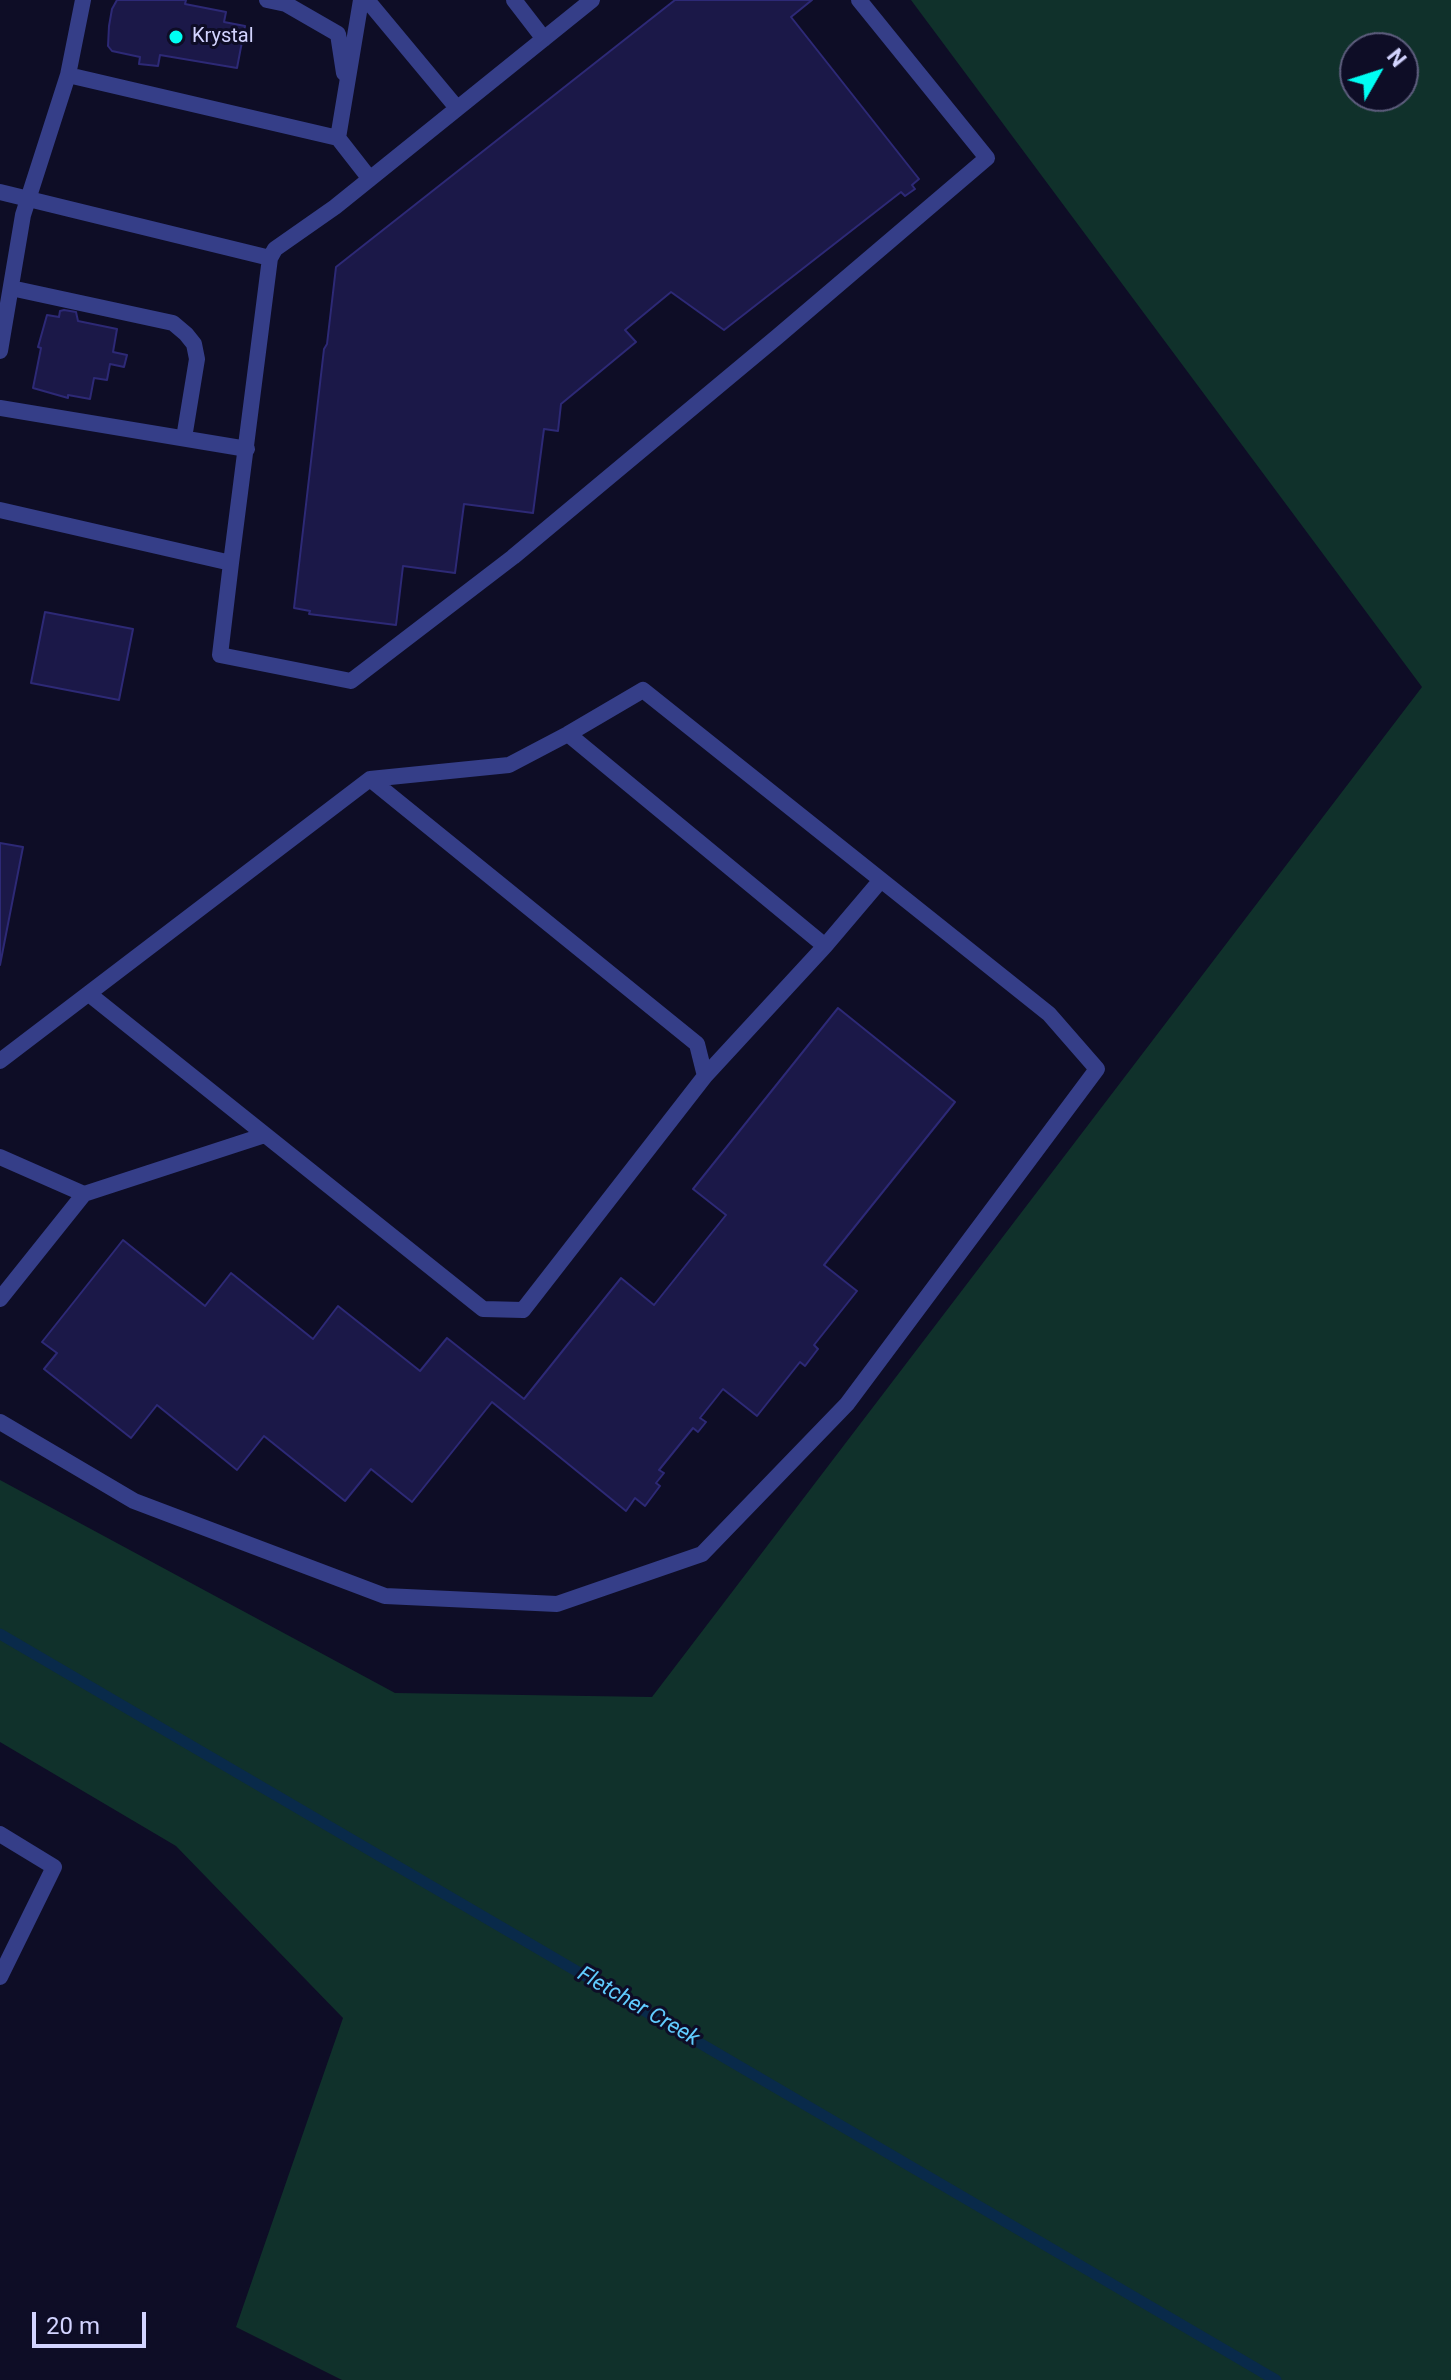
<!DOCTYPE html>
<style>
body{margin:0}
#map{position:relative;width:1451px;height:2380px;overflow:hidden;background:#0e0d26;font-family:Roboto,sans-serif}
canvas{display:block}
.north{position:absolute;left:1339px;top:32px;width:80px;height:80px;box-sizing:border-box;background:#0e0d26;border:2px solid #5d5d7d;border-radius:50%;rotate:51deg;font-size:22px;font-weight:700;line-height:32px;text-align:center;color:#d3d4ff}
.north::after{content:'';display:block;margin:auto;width:28px;height:36px;background:#00fef3;clip-path:polygon(50% 0,100% 100%,50% 72%,0 100%)}
.scale{position:absolute;left:32px;top:2312px;width:114px;height:36px;box-sizing:border-box;border:4px solid #d3d4ff;border-top:0;padding-left:10px;font-size:24px;line-height:28px;white-space:nowrap;color:#d3d4ff;-webkit-text-stroke:6px #0e0d26;paint-order:stroke}
</style>
<div id="map">
<canvas width="1451" height="2380"></canvas>
<div class="north">N</div>
<div class="scale">20 m</div>
</div>
<script>
const context = document.querySelector('canvas').getContext('2d');
context.lineJoin = 'round';
function fillPath(path, color) { context.fillStyle = color; context.fill(path, 'evenodd'); }
const shape = rows => new Path2D(rows.map(r => 'M' + r).join(''));
function strokePath(path, color, width, dash) { context.strokeStyle = color; context.lineWidth = width; context.lineCap = dash ? 'butt' : 'round'; context.setLineDash(dash || []); context.stroke(path); }
function label(font, color, halo, rows, align = 'center') {
  context.font = font + ' Roboto,sans-serif'; context.lineWidth = 6; context.setLineDash([]); context.textBaseline = 'middle'; context.strokeStyle = halo; context.fillStyle = color; for (const [text, x, y, turn = 0] of rows) {
    context.save(); context.translate(x, y); context.rotate((+turn || 0) * Math.PI / 180); context.textAlign = isNaN(turn) ? turn : align; if (halo) context.strokeText(text, 0, 0); context.fillText(text, 0, 0); context.restore();
  }
}
const green = shape([
 [911,0,1451,0,1451,2380,342,2380,236,2327,343,2018,176,1846,0,1742,0,1480,395,1693,652,1697,1422,687],
 [1355,48,1403,48,1403,96,1355,96]
]);
const stream = shape([
 [0,1634,1276,2380]
]);
const building = shape([
 [117,0,186,0,185,4,226,12,224,22,245,26,237,68,160,55,158,66,139,64,140,57,112,51,108,46,109,26,112,9,117,0],
 [675,0,812,0,791,17,919,179,912,185,915,189,905,196,901,192,724,330,671,292,625,330,636,342,561,404,558,431,544,429,533,513,464,504,455,573,403,566,396,625,309,614,310,611,294,608,324,349,327,344,336,267,675,0],
 [64,310,76,312,78,321,117,329,113,352,127,355,124,367,110,364,107,380,94,378,90,399,68,395,68,398,33,388,41,348,38,347,47,315,59,317,60,311,64,310],
 [45,612,133,629,119,700,31,683,45,612],
 [0,843,23,847,0,965,0,843],
 [838,1008,955,1102,824,1265,857,1291,814,1345,818,1349,805,1366,800,1362,757,1416,723,1389,700,1418,706,1422,698,1432,693,1428,659,1470,664,1473,656,1483,660,1486,645,1506,635,1498,626,1511,492,1402,412,1502,371,1469,345,1501,264,1436,237,1470,157,1405,131,1438,44,1369,57,1353,42,1342,123,1240,205,1306,231,1273,313,1339,338,1306,420,1371,447,1338,524,1399,621,1278,654,1305,726,1215,693,1189,838,1008]
]);
const service = shape([
 [83,0,68,75,338,138,361,0],
 [267,0,286,4,338,34,344,73],
 [367,0,457,108],
 [514,0,544,39],
 [338,138,370,179],
 [0,192,270,258],
 [11,288,173,323,186,334,194,344,197,359,184,438],
 [0,351,23,215,68,75],
 [0,408,247,449],
 [0,510,231,563,270,258,275,249,335,207,592,0],
 [231,563,220,655,351,681,513,557,777,337,987,158,859,0],
 [568,734,825,946,881,880],
 [89,994,483,1309,523,1310,705,1076,697,1044,370,779],
 [0,1061,370,779,509,765,568,734,643,690,1049,1014,1097,1069,847,1404,702,1554,557,1604,385,1596,134,1501,0,1422],
 [705,1076,825,946],
 [0,1157,84,1194],
 [0,1299,84,1194,265,1135],
 [0,1834,54,1867,0,1977]
]);
const markers = [
 [176,37,8,"#00fef3"]
];
const poiNames = [
 ["Krystal",192,37]
];
const waterNames = [
 ["Fletcher Creek",638,2007,30]
];
fillPath(green, '#10312b');
strokePath(stream, '#092a4a', 11);
fillPath(building, '#1b1848');
strokePath(building, '#2d2976', 2);
strokePath(service, '#353e88', 16);
for (const [x, y, r, color] of markers) { const dot = new Path2D(); dot.arc(x, y, r, 0, 2 * Math.PI); context.fillStyle = color; context.fill(dot); strokePath(dot, '#0e0d26', 3); }
label('20px', '#d3d4ff', '#0e0d26', poiNames, 'left');
label('italic 22px', '#61ccff', '#0e0d26', waterNames);
</script>
